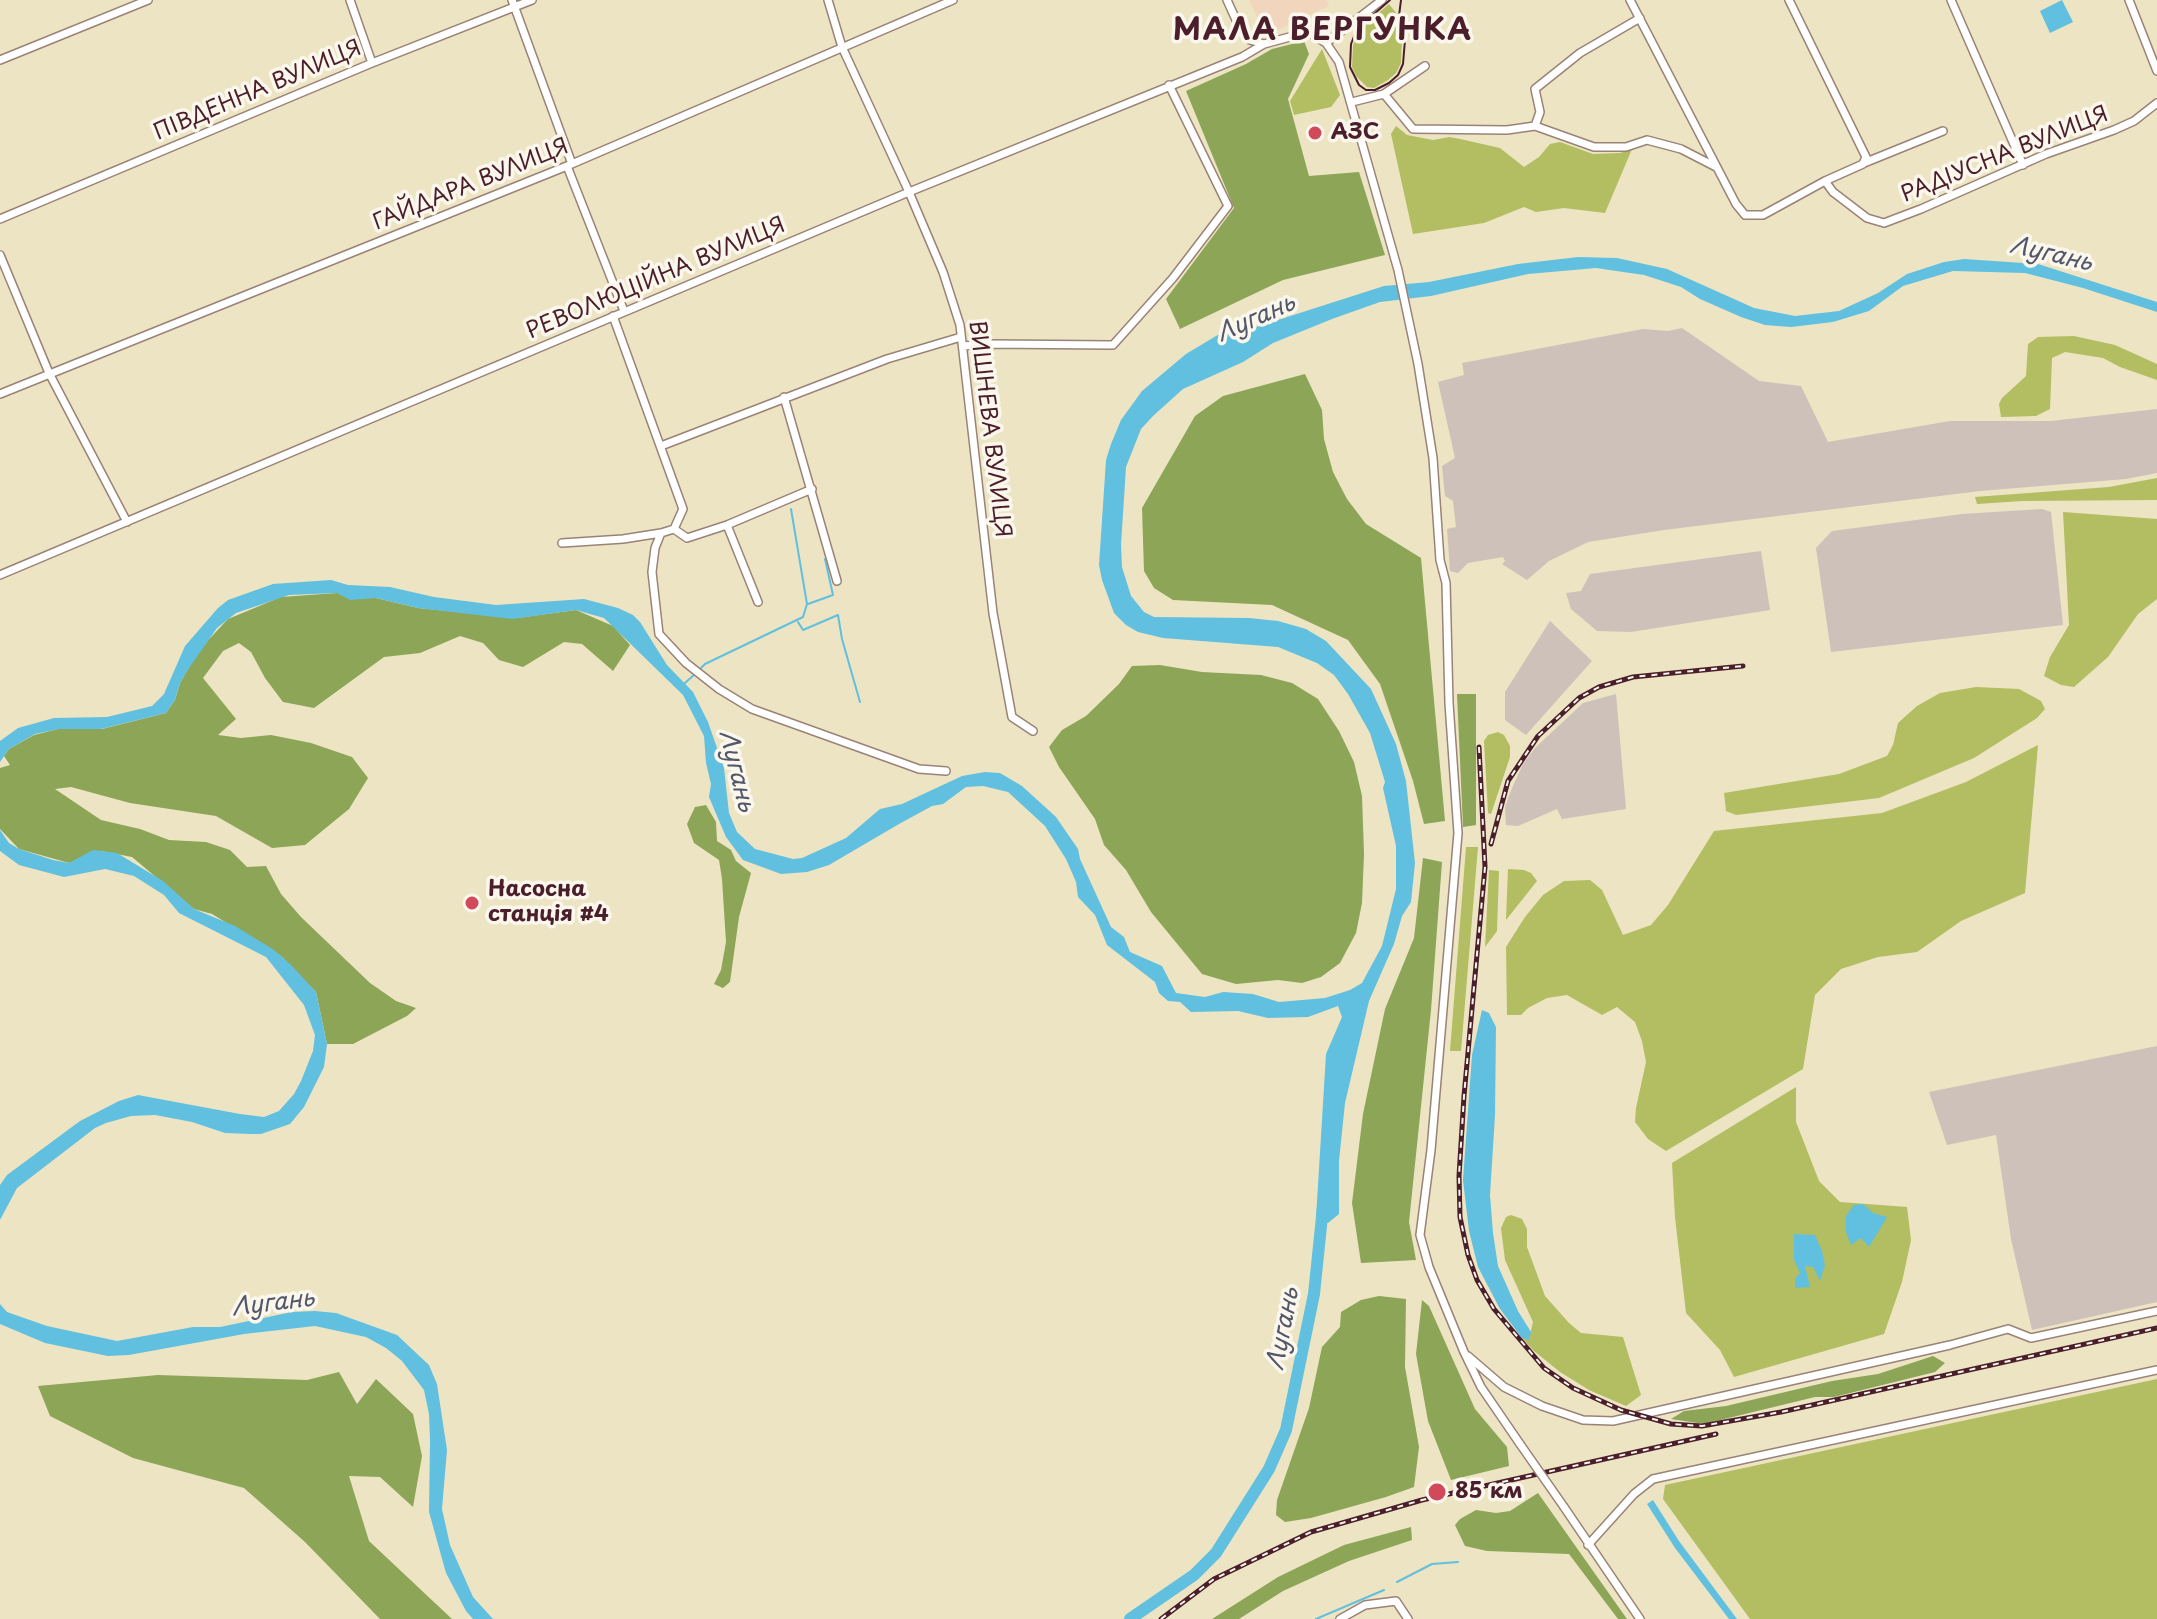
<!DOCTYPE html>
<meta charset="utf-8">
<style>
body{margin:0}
canvas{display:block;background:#ece4c3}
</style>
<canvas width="2157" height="1619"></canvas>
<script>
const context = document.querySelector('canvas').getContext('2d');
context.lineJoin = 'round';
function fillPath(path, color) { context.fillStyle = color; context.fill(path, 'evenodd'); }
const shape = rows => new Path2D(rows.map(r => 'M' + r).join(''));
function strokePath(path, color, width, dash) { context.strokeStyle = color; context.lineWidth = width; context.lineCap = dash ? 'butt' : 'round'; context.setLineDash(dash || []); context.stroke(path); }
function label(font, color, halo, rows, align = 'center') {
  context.font = font + ' "Playpen Sans",sans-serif'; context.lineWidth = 7; context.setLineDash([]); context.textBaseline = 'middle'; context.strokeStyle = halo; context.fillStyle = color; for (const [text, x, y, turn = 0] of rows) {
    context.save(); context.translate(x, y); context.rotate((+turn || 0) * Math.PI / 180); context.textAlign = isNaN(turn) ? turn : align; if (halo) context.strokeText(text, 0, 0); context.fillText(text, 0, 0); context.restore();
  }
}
const built = shape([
 [1249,0,1327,0,1329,6,1266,35]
]);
const industrial = shape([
 [1682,328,1759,381,1801,386,1828,442,1950,421,2051,421,2157,409,2157,473,2126,479,1980,491,1664,530,1588,542,1549,561,1527,580,1502,564,1505,561,1503,557,1468,563,1458,573,1450,571,1447,529,1456,527,1453,501,1445,496,1442,466,1455,458,1438,382,1464,375,1462,363,1643,329,1668,331],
 [2042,509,2051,512,2063,625,1831,652,1816,548,1832,531,1962,514],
 [1761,551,1770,610,1631,632,1597,631,1571,609,1566,593,1581,591,1590,574],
 [1550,621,1592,661,1526,735,1505,720,1505,692],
 [1616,694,1626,809,1562,819,1557,809,1518,826,1506,825,1505,807,1512,788,1523,764,1535,748,1583,703],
 [2157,1046,2157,1302,2032,1330,2011,1239,1996,1135,1947,1145,1929,1092]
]);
const green = shape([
 [1389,4,1396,13,1402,38,1401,63,1396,73,1388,80,1374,88,1367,87,1356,76,1352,67,1353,45,1359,30],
 [1322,49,1340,95,1331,107,1294,115,1290,101],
 [1396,126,1407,135,1433,140,1449,137,1460,139,1500,148,1524,167,1539,157,1550,144,1560,142,1593,154,1620,153,1632,149,1605,213,1564,208,1536,212,1524,207,1484,223,1413,234,1391,134],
 [2074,336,2115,345,2157,364,2157,380,2120,367,2103,358,2065,352,2052,358,2050,409,2036,416,2001,417,1999,404,2002,398,2026,376,2028,344,2038,337],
 [2157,478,2157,500,2155,500,2022,501,1977,504,1975,497,2109,487],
 [2063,512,2157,519,2157,599,2138,614,2108,657,2074,687,2061,685,2044,676,2050,657,2069,625],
 [1976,687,2019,689,2041,701,2045,709,2037,718,1974,758,1879,798,1736,815,1726,811,1724,793,1839,774,1887,756,1893,745,1898,723,1917,706,1940,693],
 [1498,732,1504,735,1510,746,1510,757,1491,814,1488,813,1484,741,1488,735],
 [2038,745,2025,893,1961,921,1917,952,1878,957,1841,969,1815,995,1803,1069,1666,1151,1648,1139,1635,1122,1636,1108,1646,1062,1642,1041,1635,1022,1617,1007,1602,1015,1567,995,1547,998,1528,1008,1521,1015,1507,1015,1506,947,1525,917,1543,895,1564,881,1590,880,1602,890,1623,935,1651,925,1668,905,1714,831,1882,813,1966,782],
 [1466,847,1478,847,1461,1051,1450,1051],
 [1508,869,1524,870,1531,873,1537,881,1506,920],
 [1489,870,1499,871,1497,931,1485,947],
 [1796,1087,1796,1122,1819,1181,1840,1202,1907,1207,1911,1240,1902,1282,1884,1334,1734,1377,1720,1350,1686,1313,1675,1217,1672,1163],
 [1511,1215,1522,1219,1527,1229,1527,1247,1545,1296,1569,1323,1581,1333,1623,1337,1641,1395,1626,1406,1589,1390,1560,1372,1534,1351,1522,1338,1529,1339,1533,1322,1505,1260,1501,1228,1506,1217],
 [2157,1379,2157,1619,1750,1619,1663,1499,1665,1485]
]);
const forest = shape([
 [1304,41,1309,54,1288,99,1309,176,1359,172,1385,255,1283,280,1180,329,1166,299,1234,208,1186,91,1246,64,1272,49],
 [1305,374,1322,410,1324,439,1333,472,1347,499,1366,524,1421,558,1445,821,1424,824,1413,781,1380,684,1348,640,1272,605,1173,600,1154,588,1144,571,1142,508,1195,416,1223,396],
 [337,593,376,598,418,608,517,618,576,610,613,626,630,645,613,671,582,644,564,642,523,667,499,660,483,643,460,636,420,653,384,657,314,708,283,702,265,678,251,652,239,643,223,651,203,678,236,719,218,735,241,738,271,735,311,743,352,757,368,778,349,809,305,845,272,848,216,816,130,803,71,787,55,789,101,820,140,829,169,840,206,842,230,850,247,867,266,866,281,894,301,917,370,983,396,1001,416,1008,407,1016,353,1044,327,1044,316,992,282,957,212,914,194,909,132,857,101,851,69,863,19,849,0,829,0,768,10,765,4,756,9,749,34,735,58,729,102,729,166,713,175,700,180,683,199,650,228,619,281,597],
 [1160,665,1202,672,1261,675,1292,683,1318,699,1339,731,1354,762,1362,796,1364,854,1362,903,1356,933,1340,963,1321,977,1302,983,1278,980,1236,984,1202,974,1151,912,1126,870,1104,845,1095,819,1059,767,1049,747,1062,730,1086,716,1119,684,1132,666],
 [1457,694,1476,694,1476,825,1463,827],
 [706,805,716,822,717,841,731,850,736,861,751,873,739,917,730,982,723,988,714,984,721,970,726,942,722,879,719,860,694,843,687,824,695,807],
 [1423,858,1442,862,1431,1010,1409,1222,1416,1260,1361,1263,1352,1203,1363,1114,1385,1009,1414,938],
 [1379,1296,1406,1299,1405,1367,1419,1447,1414,1487,1386,1497,1311,1518,1285,1522,1276,1515,1277,1500,1309,1408,1322,1347,1340,1327,1341,1312,1361,1300],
 [1422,1300,1429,1306,1475,1409,1507,1447,1509,1466,1451,1480,1428,1421,1416,1354],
 [1933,1356,1945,1363,1935,1372,1834,1397,1815,1397,1704,1424,1671,1419,1684,1411,1726,1406,1832,1381,1878,1374],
 [339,1372,357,1404,376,1379,413,1414,422,1456,413,1507,380,1477,349,1476,369,1541,452,1619,380,1619,305,1542,244,1488,133,1458,50,1416,38,1386,158,1375,307,1380],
 [1538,1493,1627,1619,1618,1619,1569,1554,1487,1551,1465,1546,1455,1525,1460,1519,1476,1510,1496,1513,1510,1511],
 [1411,1527,1412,1540,1349,1561,1283,1591,1239,1619,1212,1619,1278,1577,1344,1545]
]);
const water = shape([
 [2062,0,2073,22,2050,33,2040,11],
 [1578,257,1617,258,1667,269,1754,308,1795,316,1839,311,1878,293,1907,274,1944,262,1964,259,2038,264,2157,302,2157,312,2083,288,2025,273,1953,271,1903,286,1869,311,1833,322,1791,327,1765,325,1741,317,1700,299,1681,287,1644,275,1596,268,1528,274,1431,296,1380,302,1332,319,1273,343,1243,362,1183,389,1153,416,1141,429,1126,467,1121,545,1122,567,1131,596,1144,612,1154,617,1249,618,1278,621,1306,629,1326,641,1371,689,1396,744,1406,781,1415,863,1411,902,1402,916,1394,944,1369,1001,1345,1103,1339,1161,1339,1214,1328,1223,1316,1218,1326,1054,1342,1017,1338,1006,1308,1017,1268,1018,1238,1011,1191,1012,1180,1002,1168,1001,1159,993,1155,982,1107,945,1095,915,1078,897,1076,882,1066,859,1045,826,1008,792,983,786,966,787,943,804,932,806,899,824,829,865,807,872,781,874,743,860,726,837,709,797,711,784,706,763,704,736,683,695,604,618,576,610,512,619,418,608,376,598,350,600,337,593,289,595,236,613,217,628,187,671,180,683,175,700,166,713,101,729,59,729,35,734,9,749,0,762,0,741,18,728,54,718,107,717,152,706,164,694,185,646,218,608,228,600,273,584,331,580,348,585,390,587,434,597,496,605,584,599,618,608,633,615,640,622,667,665,693,692,708,722,724,768,729,813,737,832,755,849,793,859,802,858,846,838,880,809,902,804,962,776,985,772,1000,773,1022,786,1056,817,1078,849,1080,859,1111,927,1124,937,1130,952,1162,966,1176,993,1205,997,1223,992,1253,994,1279,1002,1325,998,1350,990,1362,983,1382,946,1396,889,1396,846,1383,788,1385,782,1370,733,1348,694,1334,675,1317,663,1278,647,1163,638,1138,632,1126,625,1114,613,1102,580,1099,565,1106,460,1111,444,1121,420,1142,391,1186,354,1241,321,1256,327,1384,286,1429,282,1518,264],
 [0,830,9,843,19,849,53,860,69,863,93,850,117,853,163,881,194,909,235,926,274,950,291,965,316,992,327,1044,324,1067,304,1107,290,1124,261,1134,251,1134,225,1133,192,1122,155,1115,131,1116,106,1123,95,1128,17,1188,0,1220,0,1185,7,1175,80,1121,119,1101,138,1095,240,1114,264,1117,279,1111,294,1094,301,1081,313,1051,315,1035,304,1005,266,957,179,913,164,895,134,876,105,869,64,877,19,865,0,851],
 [1482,1010,1489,1013,1496,1027,1495,1115,1490,1195,1493,1233,1498,1266,1518,1311,1531,1332,1529,1340,1522,1338,1500,1309,1478,1267,1469,1231,1463,1180,1472,1055],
 [1863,1204,1873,1213,1887,1217,1869,1247,1861,1238,1851,1245,1846,1232,1846,1216,1854,1205],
 [1794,1234,1815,1235,1822,1251,1825,1265,1820,1281,1813,1267,1805,1266,1810,1287,1795,1288,1795,1279,1800,1273,1794,1260],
 [0,1304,7,1312,47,1326,117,1341,193,1327,220,1327,292,1312,315,1311,336,1313,397,1335,429,1365,437,1384,447,1450,442,1509,450,1545,473,1597,493,1619,473,1619,466,1611,446,1573,429,1512,430,1440,429,1414,424,1390,402,1361,386,1348,366,1337,315,1326,244,1334,129,1355,108,1356,45,1343,0,1324],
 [1653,1500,1679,1541,1737,1619,1729,1619,1675,1548,1647,1504]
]);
const stream = shape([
 [808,604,833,595,825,559],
 [798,622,803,630,838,615,842,639,860,702],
 [700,669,705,664,803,617,807,604,791,509],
 [685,683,695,674],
 [1397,1582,1432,1564,1458,1562],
 [1316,1619,1384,1590]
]);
const river = shape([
 [1130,1619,1194,1575,1216,1553,1269,1469,1286,1430,1314,1294,1323,1207]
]);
const minor = shape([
 [350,0,372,63],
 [512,0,572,164],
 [828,0,842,47,909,192,943,272,960,325,993,613,1012,717,1033,731],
 [1227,0,1237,22,1250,40,1264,44],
 [1630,0,1736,204,1745,215,1763,215,1825,181,1833,192,1867,218,1884,223,1921,209,2046,154,2114,130,2134,121,2157,103],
 [1789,0,1866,157,1863,164,1825,181],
 [1951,0,2023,165],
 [2129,0,2157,71],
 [1326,43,1382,0],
 [0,60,148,0],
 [1384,94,1413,129,1507,130,1535,126,1594,147,1626,147,1647,140,1681,149,1716,167],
 [1352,102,1384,94,1425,66],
 [1535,126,1540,112,1535,89,1580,53,1640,18],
 [1864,163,1943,131],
 [567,166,624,311],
 [0,219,372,63,532,0],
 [0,255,49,373,127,522],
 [613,316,683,509,674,529,661,533,655,548,652,572,659,634,686,663,719,689,752,709,919,769,946,771],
 [963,346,989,344,1113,345,1173,278,1228,206,1169,85],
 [0,394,567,166,953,0],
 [784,397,837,581],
 [661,446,887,359,961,337],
 [727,525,758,602],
 [674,529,687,538,727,525,812,489],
 [562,543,623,539,661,533],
 [0,575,909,192,1242,57,1264,44,1308,32,1326,43,1339,62,1398,270,1418,364,1433,458,1440,560,1446,583,1449,703,1458,833,1431,1150,1420,1235,1429,1267,1464,1352,1481,1387,1520,1444],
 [1468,1356,1504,1387,1542,1406,1583,1420,1613,1421,1950,1345,2008,1329,2031,1338,2157,1311],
 [1564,1507,1640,1619],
 [1588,1545,1634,1494,1653,1479,2157,1370],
 [1340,1619,1365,1605,1396,1601,1408,1619]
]);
const tram = shape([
 [1390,0,1357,29,1351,44,1350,67,1359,85,1366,90,1375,90,1389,83,1398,75,1403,64,1405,40,1399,16,1401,0]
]);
const rail = shape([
 [1479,747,1485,867,1464,1096,1459,1176,1460,1217,1468,1255,1477,1280,1494,1309,1544,1368,1573,1388,1621,1410,1671,1424,1702,1426,1781,1412,2157,1328],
 [1491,844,1508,781,1538,736,1579,698,1599,687,1633,677,1743,666],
 [1161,1619,1214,1579,1311,1532,1422,1500,1716,1434]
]);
const minorBridge = shape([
 [1520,1444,1564,1507]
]);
const markers = [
 [1315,133,8,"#d1495b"],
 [472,903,8,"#d1495b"],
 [1437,1492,10,"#d1495b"]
];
const streetNames = [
 ["ПІВДЕННА ВУЛИЦЯ",258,91,-23],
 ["РАДІУСНА ВУЛИЦЯ",2005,155,-22],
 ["ГАЙДАРА ВУЛИЦЯ",471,185,-22],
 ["РЕВОЛЮЦІЙНА ВУЛИЦЯ",656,279,-23],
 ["ВИШНЕВА ВУЛИЦЯ",989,429,83]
];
const poiNames = [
 ["АЗС",1331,133],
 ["Насосна",488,890],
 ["станція #4",488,915],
 ["85 км",1455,1492]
];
const waterNames = [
 ["Лугань",2051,255,13],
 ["Лугань",1256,319,-24],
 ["Лугань",736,771,76],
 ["Лугань",273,1304,-7],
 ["Лугань",1284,1329,-79]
];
const districtNames = [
 ["МАЛА ВЕРГУНКА",1323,32]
];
fillPath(built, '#f1d5bd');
fillPath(industrial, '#cec1ba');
fillPath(green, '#b2be61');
fillPath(forest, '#8da557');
fillPath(water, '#61c0df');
strokePath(stream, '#61c0df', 2);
strokePath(river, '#61c0df', 12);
strokePath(minor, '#9b8277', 10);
strokePath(minor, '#fff', 7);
strokePath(tram, '#4a1f2b', 2);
strokePath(rail, '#4a1f2b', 5);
strokePath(rail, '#fbf7ec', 2, [6]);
strokePath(minorBridge, '#9b8277', 10, []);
strokePath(minorBridge, '#fff', 7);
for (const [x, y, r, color] of markers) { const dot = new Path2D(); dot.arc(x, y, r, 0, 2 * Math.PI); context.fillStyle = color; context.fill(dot); strokePath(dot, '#fbf7ec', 3); }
label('22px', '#4a1f2b', '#fbf7ec', streetNames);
label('bold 22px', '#4a1f2b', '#fbf7ec', poiNames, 'left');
label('italic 24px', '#52576a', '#fbf7ec', waterNames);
context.letterSpacing = '2px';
label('bold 30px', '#4a1f2b', '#fbf7ec', districtNames);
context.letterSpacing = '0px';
</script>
